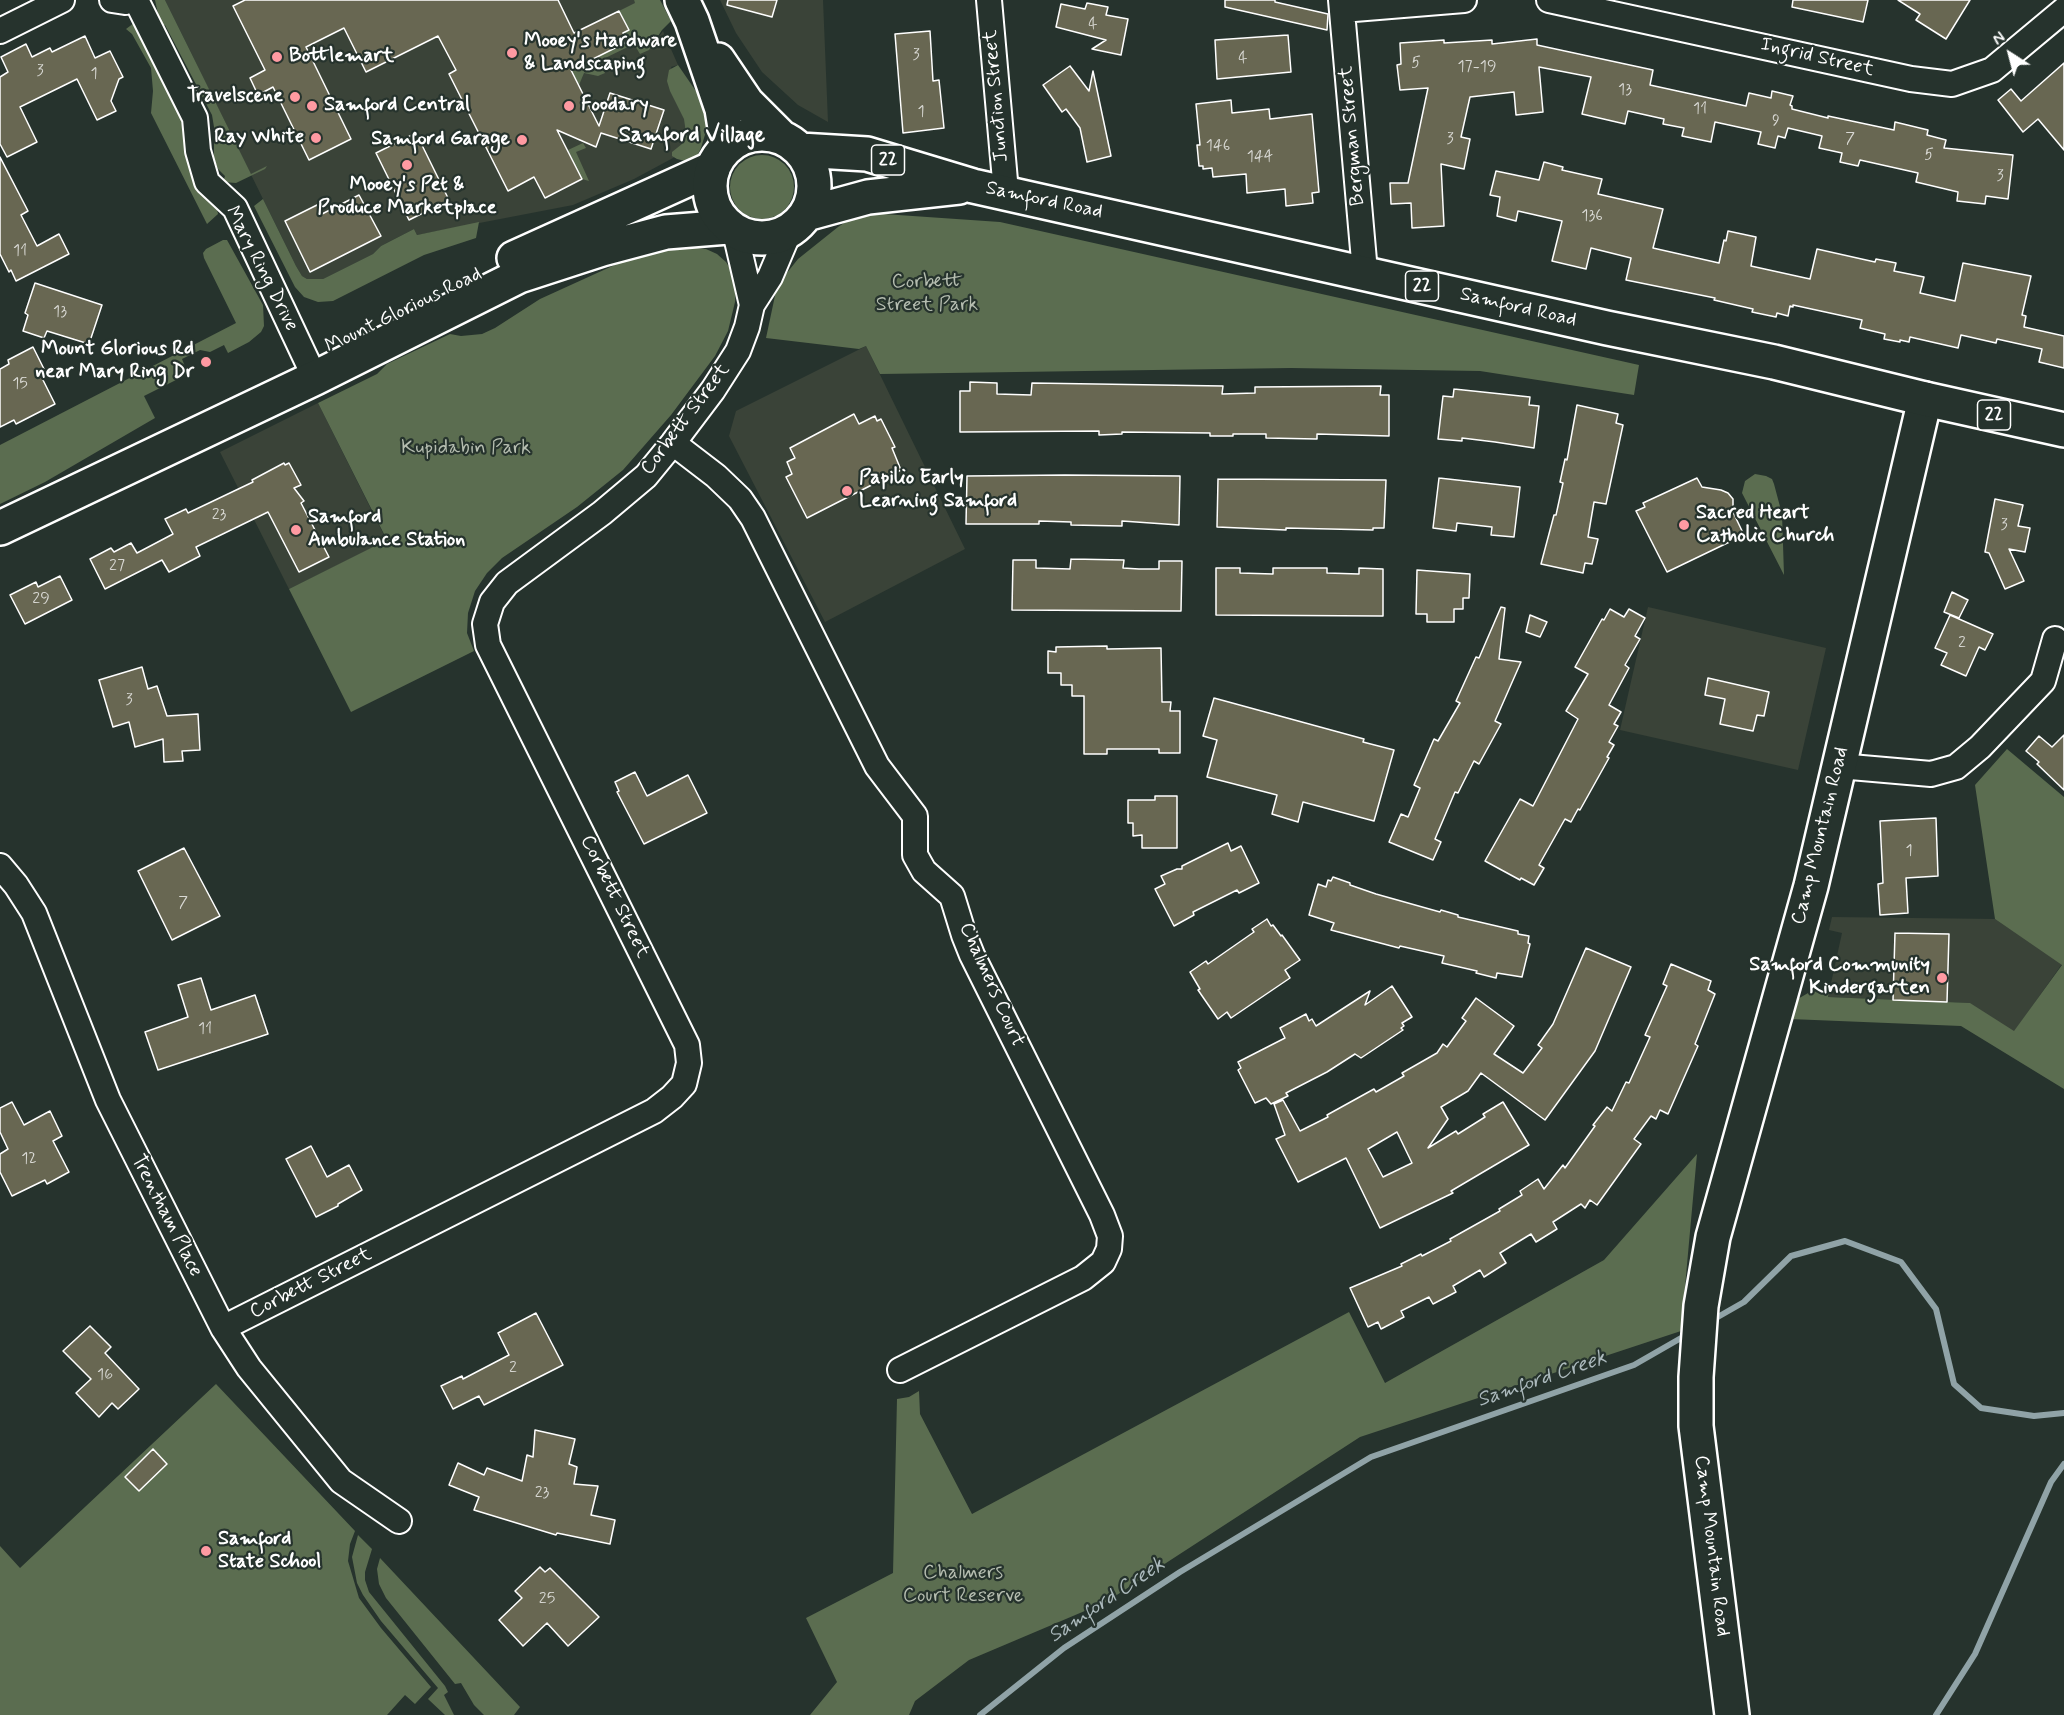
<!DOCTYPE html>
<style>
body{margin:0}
#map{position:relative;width:2064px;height:1715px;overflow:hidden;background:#26332d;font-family:Mynerve,sans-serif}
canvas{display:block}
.north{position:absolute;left:1980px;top:24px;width:60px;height:60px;-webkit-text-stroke:4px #26332d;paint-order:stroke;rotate:324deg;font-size:16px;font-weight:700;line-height:24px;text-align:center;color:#fff}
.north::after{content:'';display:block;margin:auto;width:21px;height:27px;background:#fff;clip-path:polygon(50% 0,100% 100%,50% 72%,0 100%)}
</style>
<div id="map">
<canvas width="2064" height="1715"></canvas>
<div class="north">N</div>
</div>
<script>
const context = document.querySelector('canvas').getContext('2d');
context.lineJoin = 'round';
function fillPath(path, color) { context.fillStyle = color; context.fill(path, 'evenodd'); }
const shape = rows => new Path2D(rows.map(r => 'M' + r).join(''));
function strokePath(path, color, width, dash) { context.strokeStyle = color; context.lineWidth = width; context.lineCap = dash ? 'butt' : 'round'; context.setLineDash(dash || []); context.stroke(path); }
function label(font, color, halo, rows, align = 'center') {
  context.font = font + ' Mynerve,sans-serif'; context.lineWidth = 4.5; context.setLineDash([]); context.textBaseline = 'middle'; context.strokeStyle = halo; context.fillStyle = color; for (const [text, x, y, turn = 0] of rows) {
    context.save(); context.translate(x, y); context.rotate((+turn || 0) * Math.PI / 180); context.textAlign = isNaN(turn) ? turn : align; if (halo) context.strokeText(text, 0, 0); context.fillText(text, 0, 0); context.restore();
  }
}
const built = shape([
 [165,0,634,0,655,42,663,31,678,65,671,67,690,112,686,151,634,179,573,205,417,235,414,229,381,246,373,254,323,279,307,279,302,276,296,266],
 [720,0,823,0,828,122,798,105,762,72,736,33],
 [866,346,965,549,825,622,729,436,736,411],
 [318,403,387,541,289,589,220,452],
 [1648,607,1826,648,1798,770,1620,730],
 [1832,917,1995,919,2062,964,2014,1032,1969,1003,1828,997,1842,933,1829,930]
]);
const green = shape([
 [155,0,165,0,251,174,267,166,265,169,236,183,223,182,225,176,218,169,214,159,214,127,212,115,165,25,161,27],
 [634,0,660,0,671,21,662,30,649,50,640,54,634,44,599,61,605,73,598,76,584,73,579,85,571,70,627,42,623,33,629,30,619,11,635,3],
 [134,23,186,125,188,157,192,177,200,191,217,209,218,214,207,224,151,113,153,91,151,68,132,34,126,29],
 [678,65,700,97,707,128,701,148,697,156,689,162,677,159,672,156,672,152,682,144,686,133,684,119,670,91,667,81,669,70],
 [583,143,586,148,576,152,589,181,582,179,568,150],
 '730 187a32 32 0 1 1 64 0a32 32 0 1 1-64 0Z',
 [263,199,296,266,302,276,307,279,323,279,373,254,381,246,414,229,417,235,479,222,476,238,424,255,333,301,318,302,304,297,295,287,254,206],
 [869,213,1000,222,1639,365,1634,395,1480,371,1291,368,880,374,866,346,859,349,766,338,776,291,786,274,798,259,838,227,853,217],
 [223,240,227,240,263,305,264,326,261,332,249,342,228,353,224,345,210,352,200,350,182,359,188,374,144,396,155,418,45,482,0,504,0,445,236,323,204,258,203,253,206,249],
 [681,246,706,249,717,254,726,262,733,273,736,287,735,302,728,331,715,356,671,415,623,470,577,507,502,558,487,573,475,591,468,613,467,633,474,651,351,712,289,589,387,540,318,403,377,374,387,364,450,334,461,336,482,334,495,328,540,299,641,253],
 [1755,474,1766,476,1772,479,1774,484,1782,514,1784,575,1742,493,1745,481],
 [2007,749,2064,797,2064,1089,1961,1026,1790,1019,1796,1000,1815,989,1829,992,1828,997,1970,1003,2014,1031,2062,965,1995,919,1975,785],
 [1697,1154,1681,1331,1360,1437,1106,1602,969,1660,915,1701,909,1715,810,1715,837,1682,806,1618,893,1573,897,1399,909,1397,919,1391,920,1414,972,1514,1349,1312,1385,1383,1604,1260],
 [216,1384,355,1531,350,1544,348,1561,359,1598,381,1628,431,1687,415,1704,405,1695,387,1715,0,1715,0,1546,20,1568],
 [358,1535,372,1549,365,1572,365,1580,369,1592,445,1686,448,1692,444,1695,454,1715,445,1715,428,1699,438,1688,381,1621,363,1595,357,1583,352,1557],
 [380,1558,520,1707,514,1715,484,1715,474,1705,461,1683,455,1684,386,1598,379,1584,377,1569]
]);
const stream = shape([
 [1709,1322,1744,1302,1791,1256,1845,1241,1901,1262,1936,1309,1954,1384,1981,1408,2034,1416,2064,1413],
 [980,1715,1064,1648,1180,1572,1371,1457,1634,1365,1688,1334],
 [1936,1715,1975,1654,2051,1482,2064,1464]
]);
const building = shape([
 [245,0,558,0,574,33,619,11,629,30,623,33,627,42,571,70,599,126,610,93,664,110,651,149,601,133,596,147,557,130,582,179,545,198,534,177,508,191,449,74,456,70,438,36,366,72,344,28,306,47,351,139,309,160,273,87,258,95,250,78,265,70,233,6,245,0],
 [728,0,777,0,772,17,727,5,728,0],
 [1225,0,1275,0,1275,2,1328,14,1327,30,1225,7,1225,0],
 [1793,0,1868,0,1863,22,1792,7,1793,0],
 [1898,0,1970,0,1946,39,1916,20,1920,14,1898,0],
 [1087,3,1108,7,1106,15,1128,19,1121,55,1092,49,1106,40,1056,27,1061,4,1085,9,1087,3],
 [930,31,933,81,939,80,944,128,903,133,895,34,930,31],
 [1288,35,1291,72,1217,79,1215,40,1288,35],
 [85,36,95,58,110,51,123,77,119,79,111,101,116,111,97,120,77,79,20,107,37,142,7,157,0,144,0,77,8,72,1,57,26,44,32,57,50,48,52,52,85,36],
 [1537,39,1537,45,1653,70,1650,85,1746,106,1749,93,1771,98,1772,91,1793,96,1790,105,1792,106,1792,109,1828,118,1828,116,1894,130,1895,122,1928,130,1927,135,1946,140,1944,148,2013,155,2008,199,1986,196,1985,204,1957,201,1958,192,1916,182,1918,173,1860,160,1858,166,1840,162,1842,153,1819,148,1822,136,1788,128,1785,138,1778,136,1775,148,1758,144,1761,132,1715,122,1711,142,1682,136,1684,128,1663,124,1664,119,1628,111,1625,124,1582,114,1591,77,1539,67,1543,112,1516,115,1514,92,1470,97,1461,137,1470,139,1464,169,1441,164,1444,226,1412,228,1411,203,1391,204,1390,183,1408,183,1428,88,1400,90,1397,65,1401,64,1400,43,1444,40,1444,43,1492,40,1492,44,1537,39],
 [2064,63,2064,150,2038,119,2023,132,1998,100,2011,89,2021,101,2064,63],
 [1070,66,1089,91,1093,71,1111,156,1087,162,1080,128,1066,109,1062,112,1043,85,1070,66],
 [1231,100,1232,113,1269,109,1270,119,1312,114,1319,192,1312,193,1313,203,1286,206,1285,189,1247,193,1246,174,1213,177,1212,168,1203,169,1203,166,1199,166,1197,145,1200,145,1196,104,1231,100],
 [416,133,449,200,409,220,376,153,416,133],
 [0,157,28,211,21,215,37,246,59,234,69,254,16,281,11,270,9,272,0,254,0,157],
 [1544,162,1563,167,1562,170,1602,179,1598,194,1663,209,1653,248,1719,263,1724,240,1726,241,1728,231,1756,237,1751,266,1810,279,1817,249,1875,262,1876,259,1896,263,1894,271,1924,277,1920,293,1955,301,1963,263,2031,276,2022,315,2026,316,2024,327,2064,336,2064,368,2039,362,2042,349,1997,339,1996,343,1961,335,1958,348,1910,337,1909,342,1900,340,1900,342,1884,339,1885,334,1860,328,1862,320,1793,305,1793,307,1790,306,1788,316,1777,313,1776,317,1752,312,1753,309,1714,300,1715,298,1626,280,1631,258,1591,248,1586,269,1552,261,1562,221,1518,211,1516,221,1497,216,1500,197,1490,195,1496,171,1539,180,1544,162],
 [359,195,381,236,310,272,285,221,317,205,322,214,359,195],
 [35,283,102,305,89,344,47,331,44,338,23,331,28,315,25,313,35,283],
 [33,347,44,369,39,372,55,404,16,424,14,420,0,427,0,369,9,364,8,360,33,347],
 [970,382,997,383,997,394,1031,395,1032,383,1223,386,1222,394,1255,393,1255,387,1381,386,1380,395,1389,395,1389,436,1317,434,1317,439,1266,438,1266,434,1233,434,1233,436,1210,436,1210,433,1122,432,1122,434,1099,435,1099,431,960,432,960,391,970,391,970,382],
 [1454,389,1530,397,1529,405,1539,406,1534,448,1495,442,1462,438,1462,441,1438,439,1443,396,1453,397,1454,389],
 [1577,405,1618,414,1616,423,1623,425,1606,504,1594,502,1588,537,1598,539,1592,564,1585,563,1583,573,1541,564,1554,515,1556,515,1563,483,1560,482,1565,459,1567,460,1577,405],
 [854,414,859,424,875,416,877,421,881,419,895,447,892,448,901,470,807,518,786,477,792,474,787,462,795,458,790,448,854,414],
 [284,463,285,465,289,463,301,485,294,488,304,501,301,503,329,557,299,572,268,512,196,547,200,556,169,572,162,560,105,589,90,559,111,548,114,552,131,543,137,553,173,534,165,519,186,509,188,513,253,482,252,480,284,463],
 [1065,475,1180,476,1179,525,1122,521,1122,526,1071,525,1071,522,1039,521,1039,524,966,524,967,476,1065,475],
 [1439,478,1520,487,1514,537,1491,535,1492,527,1457,523,1456,531,1433,528,1439,478],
 [1697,478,1702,487,1721,490,1728,493,1733,499,1733,512,1744,535,1667,572,1636,511,1645,507,1643,503,1697,478],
 [1218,479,1386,480,1384,528,1373,528,1373,530,1286,528,1286,530,1217,527,1218,479],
 [1995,499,2023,505,2018,526,2030,528,2025,552,2009,549,2024,581,2005,589,1989,553,1985,552,1995,499],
 [1071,559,1124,560,1123,568,1139,569,1159,569,1159,561,1182,561,1181,611,1012,610,1013,560,1036,560,1036,568,1070,569,1071,559],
 [1216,568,1240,568,1240,573,1273,574,1273,568,1327,568,1327,573,1359,574,1359,568,1383,569,1383,616,1216,615,1216,568],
 [1417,570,1470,574,1469,598,1463,598,1463,609,1454,609,1454,622,1427,622,1427,614,1416,614,1417,570],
 [60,576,72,600,25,624,10,595,36,582,38,587,60,576],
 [1952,592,1968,600,1959,618,1944,612,1952,592],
 [1501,607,1505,608,1499,659,1521,662,1495,721,1501,724,1479,764,1474,761,1458,793,1455,792,1435,839,1441,842,1433,860,1389,842,1401,814,1408,817,1420,788,1414,785,1434,739,1438,741,1460,703,1456,701,1476,657,1479,658,1501,607],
 [1610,609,1624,617,1629,609,1645,618,1635,636,1640,639,1625,665,1629,668,1609,705,1621,712,1614,724,1618,726,1609,742,1614,745,1607,757,1609,758,1580,810,1578,809,1571,822,1565,819,1539,865,1544,868,1534,885,1521,878,1520,880,1485,861,1520,799,1533,806,1578,719,1566,711,1588,674,1575,667,1602,619,1604,620,1610,609],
 [1530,615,1547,622,1540,637,1526,632,1530,615],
 [1950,615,1993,634,1985,650,1979,647,1966,676,1941,665,1947,653,1935,648,1950,615],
 [1107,646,1107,649,1161,648,1162,702,1171,702,1170,711,1180,711,1180,753,1159,753,1159,749,1107,749,1107,754,1084,754,1084,696,1072,696,1072,685,1061,685,1061,673,1048,673,1048,651,1056,652,1056,647,1107,646],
 [142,667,148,689,157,686,167,716,198,714,200,750,182,751,183,761,164,762,163,739,135,747,129,722,113,727,99,680,142,667],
 [1708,678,1769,692,1764,716,1757,715,1753,731,1720,724,1725,699,1705,695,1708,678],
 [1214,698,1364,739,1363,742,1394,750,1374,821,1303,802,1298,822,1272,814,1277,795,1207,777,1217,740,1203,736,1214,698],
 [2064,735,2064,790,2037,764,2039,762,2026,751,2039,736,2052,747,2064,735],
 [635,772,647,796,688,775,707,813,644,844,617,792,619,791,615,782,635,772],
 [1155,796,1177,796,1177,848,1142,848,1142,835,1133,836,1133,823,1128,823,1128,800,1155,800,1155,796],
 [1936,818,1938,876,1906,878,1908,913,1880,915,1878,884,1883,883,1880,821,1936,818],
 [1228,843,1231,851,1241,846,1259,883,1239,893,1237,890,1193,912,1194,915,1174,926,1155,889,1165,884,1161,876,1177,869,1182,869,1182,866,1228,843],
 [184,848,220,916,172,940,138,871,184,848],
 [1333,877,1350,883,1350,885,1376,894,1440,912,1441,910,1458,915,1458,917,1518,931,1518,934,1529,936,1528,943,1530,944,1522,977,1497,973,1496,978,1476,973,1477,971,1442,963,1444,956,1400,946,1399,948,1331,930,1334,923,1309,915,1318,884,1326,887,1328,880,1331,881,1333,877],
 [1267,919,1271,926,1273,925,1281,936,1282,935,1300,960,1285,970,1290,978,1231,1018,1227,1012,1218,1019,1198,990,1200,989,1190,972,1206,961,1208,964,1254,932,1252,929,1267,919],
 [1895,933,1949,934,1947,1002,1893,1000,1895,933],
 [1586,948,1631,967,1595,1051,1545,1120,1481,1073,1468,1091,1441,1107,1448,1119,1428,1148,1456,1131,1458,1134,1485,1117,1483,1114,1503,1102,1529,1145,1451,1191,1453,1193,1380,1228,1346,1158,1298,1182,1276,1139,1285,1135,1274,1104,1283,1100,1300,1131,1328,1117,1327,1115,1374,1089,1376,1092,1404,1076,1402,1073,1437,1053,1443,1044,1447,1047,1466,1021,1462,1018,1476,998,1514,1026,1494,1054,1523,1073,1542,1048,1538,1045,1553,1024,1586,948],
 [1397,1132,1412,1163,1383,1177,1368,1149,1397,1132],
 [1671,964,1711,981,1708,990,1715,994,1695,1044,1698,1046,1668,1114,1660,1110,1656,1119,1651,1116,1634,1139,1641,1144,1597,1205,1590,1200,1585,1208,1581,1204,1553,1222,1557,1229,1536,1242,1531,1234,1500,1253,1506,1263,1484,1277,1480,1270,1453,1286,1456,1292,1433,1304,1429,1297,1401,1311,1404,1317,1381,1329,1378,1322,1368,1327,1350,1288,1402,1266,1401,1264,1421,1254,1422,1256,1451,1241,1450,1239,1500,1211,1499,1209,1522,1195,1520,1191,1538,1179,1544,1189,1563,1165,1565,1168,1595,1126,1593,1125,1607,1107,1612,1111,1626,1082,1629,1083,1650,1037,1645,1035,1667,986,1663,984,1671,964],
 [201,978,211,1010,255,995,268,1034,158,1070,145,1032,188,1017,178,985,201,978],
 [1392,986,1412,1017,1402,1023,1404,1026,1401,1028,1403,1030,1361,1058,1355,1054,1327,1072,1286,1093,1288,1096,1271,1104,1266,1098,1255,1103,1238,1070,1241,1068,1238,1062,1285,1038,1280,1028,1306,1014,1309,1021,1312,1019,1316,1026,1370,991,1365,1005,1392,986],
 [12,1102,24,1125,50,1111,62,1136,53,1141,69,1172,47,1184,45,1180,12,1196,0,1172,0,1154,8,1149,0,1132,0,1108,12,1102],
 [311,1146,327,1177,349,1165,362,1190,338,1204,338,1206,316,1217,286,1159,311,1146],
 [536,1313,563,1365,484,1405,479,1396,453,1409,441,1386,462,1376,463,1379,509,1355,498,1333,536,1313],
 [90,1326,111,1347,105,1353,139,1389,118,1409,112,1403,99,1417,76,1393,91,1379,63,1351,90,1326],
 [535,1430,575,1439,569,1464,577,1467,574,1484,598,1486,591,1515,615,1520,610,1544,557,1533,556,1535,474,1510,479,1497,449,1485,458,1463,484,1475,487,1468,522,1481,527,1455,533,1457,535,1430],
 [153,1449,167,1464,139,1491,125,1477,153,1449],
 [540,1567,545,1572,550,1568,599,1617,568,1646,547,1623,523,1646,499,1620,522,1598,515,1591,540,1567]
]);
const street = shape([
 [112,0,125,2,130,0],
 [136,0,195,118,198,151,207,182,235,208,315,378],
 [989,0,1006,192],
 [1341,0,1365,272],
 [1549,0,1911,79,1952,84,1992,70,2064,10],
 [1342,10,1464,0],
 [0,31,62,0],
 [735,232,752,305],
 [673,443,716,476,740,499,753,518,877,766,915,816,915,855,924,871,952,896,964,935,972,955,1102,1215,1110,1236,1109,1249,1103,1262,1083,1278,900,1370],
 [1839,766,1931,774,1956,767,1980,747,2043,681,2055,639],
 [0,866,16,885,34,913,108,1100,223,1328,249,1368,341,1481,399,1521],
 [223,1328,654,1111,672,1097,684,1084,689,1063,687,1045,488,645,485,624,492,602,507,583,602,513,646,476,673,443,713,390,738,351,747,327,752,305,770,277,790,230]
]);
const secondary = shape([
 [514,258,713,168],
 [0,528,315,378,519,276,602,249,666,232,728,227],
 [1732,1715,1696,1426,1696,1377,1701,1306,1713,1237,1811,886,1925,399]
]);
const primary = shape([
 [682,0,692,21,722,109,728,146],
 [718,60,747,103,781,137],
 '710 186a52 52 0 1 1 104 0a52 52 0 1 1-104 0Z',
 [800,150,867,154,973,186,1607,328,1774,362,1925,399,2064,430],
 [806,214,868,197,959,187]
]);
const markers = [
 [512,53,6,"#ff9aa2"],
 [277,57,6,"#ff9aa2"],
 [295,97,6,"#ff9aa2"],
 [312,106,6,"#ff9aa2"],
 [569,106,6,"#ff9aa2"],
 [316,138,6,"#ff9aa2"],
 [522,140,6,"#ff9aa2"],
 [407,165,6,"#ff9aa2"],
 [206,362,6,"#ff9aa2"],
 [847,491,6,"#ff9aa2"],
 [1684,525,6,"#ff9aa2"],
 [296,530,6,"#ff9aa2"],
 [1942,978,6,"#ff9aa2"],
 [206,1551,6,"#ff9aa2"]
];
const numberNames = [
 ["4",1093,25],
 ["3",916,56],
 ["4",1243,59],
 ["5",1416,64],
 ["17-19",1477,68],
 ["3",40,72],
 ["1",94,75],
 ["13",1625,91],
 ["11",1700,110],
 ["1",921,113],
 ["9",1776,122],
 ["3",1450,140],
 ["7",1850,140],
 ["146",1218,147],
 ["5",1929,156],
 ["144",1260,158],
 ["3",2000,177],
 ["136",1592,217],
 ["11",20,252],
 ["13",60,313],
 ["15",20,385],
 ["23",219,516],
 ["3",2004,526],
 ["27",117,567],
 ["29",41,600],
 ["2",1962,644],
 ["3",129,701],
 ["1",1909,852],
 ["7",183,904],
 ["11",205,1030],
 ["12",29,1160],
 ["2",513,1369],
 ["16",105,1376],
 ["23",542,1494],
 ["25",547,1600]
];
const shields = [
 [888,160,33],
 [1422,286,33],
 [1994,415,33]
];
const shieldNames = [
 ["22",888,160],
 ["22",1422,286],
 ["22",1994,415]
];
const poiNames = [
 ["Mooey's Hardware",524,42],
 ["& Landscaping",524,65],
 ["Bottlemart",289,57],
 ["Travelscene",283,97,"right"],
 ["Samford Central",324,106],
 ["Foodary",581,106],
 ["Ray White",304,138,"right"],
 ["Samford Garage",510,140,"right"],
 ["Mooey's Pet &",407,186,"center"],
 ["Produce Marketplace",407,209,"center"],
 ["Mount Glorious Rd",194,350,"right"],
 ["near Mary Ring Dr",194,373,"right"],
 ["Papilio Early",859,479],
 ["Learning Samford",859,502],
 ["Sacred Heart",1696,514],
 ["Catholic Church",1696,537],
 ["Samford",308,518],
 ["Ambulance Station",308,541],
 ["Samford Community",1930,966,"right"],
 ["Kindergarten",1930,989,"right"],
 ["Samford",218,1540],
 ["State School",218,1563]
];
const streetNames = [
 ["Ingrid Street",1817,58,13],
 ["Junction Street",997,96,-95],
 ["Bergman Street",1353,136,-95],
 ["Samford Road",1044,201,12],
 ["Mary Ring Drive",261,269,63],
 ["Samford Road",1518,308,13],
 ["Mount Glorious Road",404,311,-26],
 ["Corbett Street",686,420,-53],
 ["Camp Mountain Road",1821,836,-76],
 ["Corbett Street",614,897,64],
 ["Chalmers Court",991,985,66],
 ["Trentham Place",166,1216,63],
 ["Corbett Street",311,1284,-27],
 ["Camp Mountain Road",1711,1546,83]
];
const parkNames = [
 ["Corbett",927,283],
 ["Street Park",927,306],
 ["Kupidabin Park",466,449],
 ["Chalmers",963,1574],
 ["Court Reserve",963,1597]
];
const waterNames = [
 ["Samford Creek",1542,1380,-19],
 ["Samford Creek",1107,1601,-34]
];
const quarterNames = [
 ["Samford Village",692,136]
];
fillPath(built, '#3a4338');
fillPath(green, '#5b6d50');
strokePath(stream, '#90a3a7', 6);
fillPath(building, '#686752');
strokePath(building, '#fff', 1.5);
strokePath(street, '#fff', 28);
strokePath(secondary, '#fff', 38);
strokePath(primary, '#fff', 38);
strokePath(street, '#26332d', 24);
strokePath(secondary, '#26332d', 33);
strokePath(primary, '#26332d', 33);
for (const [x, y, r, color] of markers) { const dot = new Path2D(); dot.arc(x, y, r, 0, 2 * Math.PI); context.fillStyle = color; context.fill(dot); strokePath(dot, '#26332d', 2); }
label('16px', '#d9d9d4', null, numberNames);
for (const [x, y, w] of shields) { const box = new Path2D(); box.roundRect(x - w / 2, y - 15, w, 30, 4.5); context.fillStyle = '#26332d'; context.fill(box); strokePath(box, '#fff', 1.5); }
label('bold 18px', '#fff', null, shieldNames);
label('bold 20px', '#fff', '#26332d', poiNames, 'left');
label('20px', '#fff', '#26332d', streetNames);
label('20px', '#b5bdb0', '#26332d', parkNames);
label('italic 21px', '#acbabd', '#26332d', waterNames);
label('bold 22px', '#fff', '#26332d', quarterNames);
</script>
